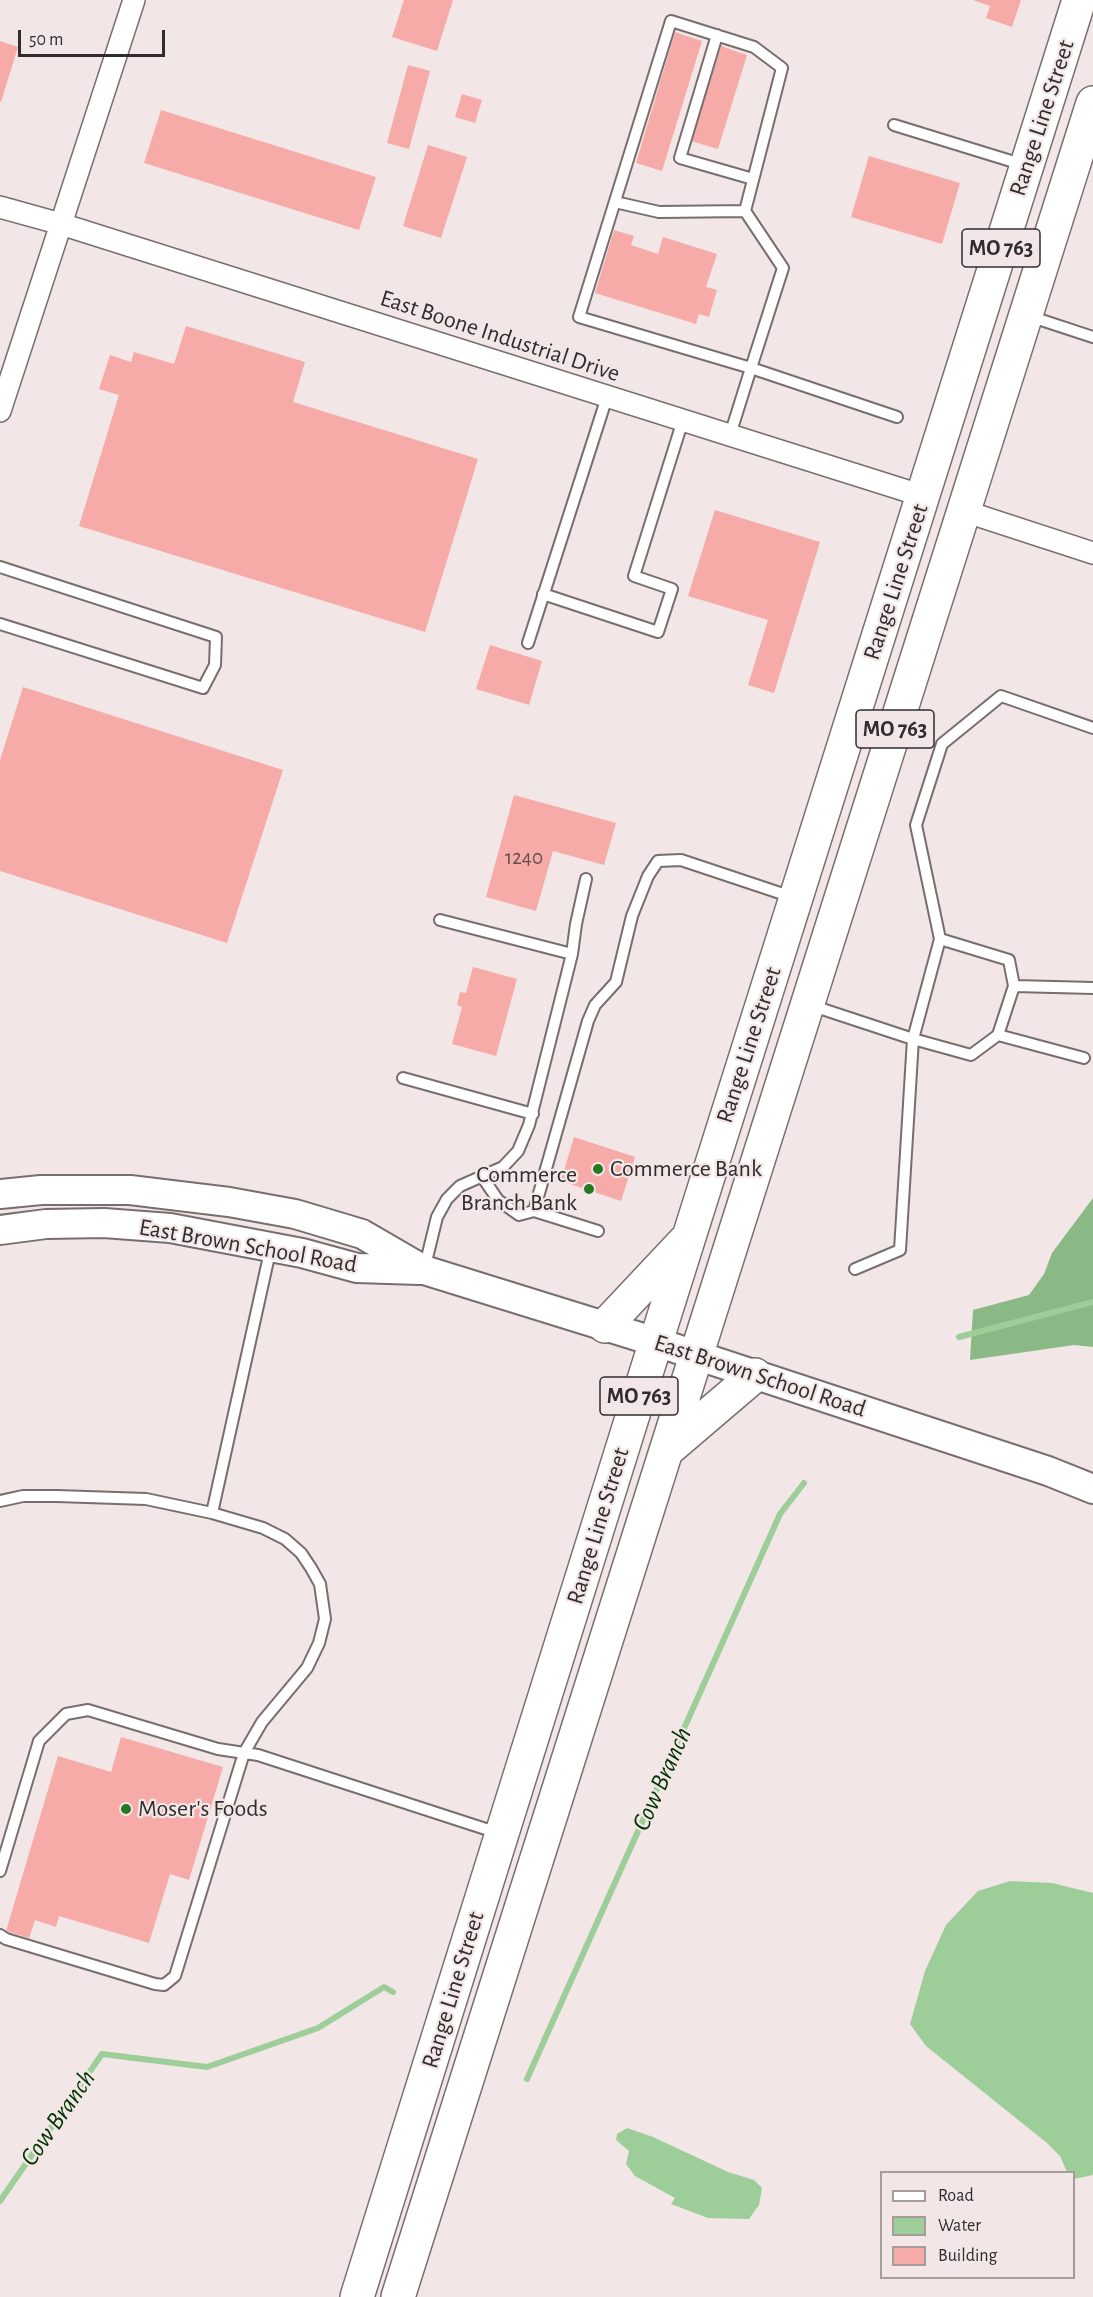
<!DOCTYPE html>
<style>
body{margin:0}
#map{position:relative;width:1093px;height:2297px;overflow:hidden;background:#f2e6e6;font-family:"Alegreya Sans",sans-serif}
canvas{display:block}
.legend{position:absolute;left:880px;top:2171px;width:195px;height:108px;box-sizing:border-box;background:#f2e6e6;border:2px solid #a59c9c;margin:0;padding:8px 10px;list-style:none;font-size:18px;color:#312d2d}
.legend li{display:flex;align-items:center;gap:12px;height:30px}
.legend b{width:30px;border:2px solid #a59c9c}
.scale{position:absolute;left:18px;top:30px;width:147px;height:27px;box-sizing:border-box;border:3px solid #312d2d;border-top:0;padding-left:8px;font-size:18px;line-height:21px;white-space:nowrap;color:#312d2d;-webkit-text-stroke:4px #f2e6e6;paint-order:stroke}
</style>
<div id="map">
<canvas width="1093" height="2297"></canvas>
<ul class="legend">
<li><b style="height:8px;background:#fff"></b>Road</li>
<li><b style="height:16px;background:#9dcd99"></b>Water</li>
<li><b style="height:16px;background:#f6aba8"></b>Building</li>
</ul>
<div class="scale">50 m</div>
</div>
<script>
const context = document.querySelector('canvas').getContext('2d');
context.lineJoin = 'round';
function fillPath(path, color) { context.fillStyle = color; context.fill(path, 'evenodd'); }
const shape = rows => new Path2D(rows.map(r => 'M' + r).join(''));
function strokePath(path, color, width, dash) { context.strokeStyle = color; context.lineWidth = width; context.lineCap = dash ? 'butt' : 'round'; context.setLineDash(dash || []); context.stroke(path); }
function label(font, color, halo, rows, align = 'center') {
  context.font = font + ' "Alegreya Sans",sans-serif'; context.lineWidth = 4.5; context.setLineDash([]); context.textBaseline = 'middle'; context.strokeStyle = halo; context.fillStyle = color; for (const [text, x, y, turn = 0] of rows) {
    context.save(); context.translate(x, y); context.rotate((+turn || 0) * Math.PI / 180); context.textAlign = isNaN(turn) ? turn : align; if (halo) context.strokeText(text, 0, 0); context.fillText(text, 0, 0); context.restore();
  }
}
const forest = shape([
 [1093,1198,1093,1347,1074,1345,970,1360,973,1310,1029,1295,1044,1274,1052,1253]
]);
const water = shape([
 [1010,1881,1052,1883,1093,1893,1093,2175,1074,2179,1074,2172,1067,2172,1060,2156,1047,2143,926,2046,910,2024,925,1971,946,1925,978,1891],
 [627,2128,653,2137,728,2172,754,2180,762,2188,759,2205,749,2219,708,2218,671,2204,675,2198,635,2176,626,2164,629,2151,616,2140,617,2134]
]);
const stream = shape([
 [959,1337,1093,1302],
 [527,2079,780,1514,804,1483],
 [0,2201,102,2054,207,2067,318,2028,384,1987,393,1992]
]);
const building = shape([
 [404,0,453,0,437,51,392,37],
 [973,0,1021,0,1012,27,986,18,990,6],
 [675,32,702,41,662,171,636,163],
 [0,41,18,47,1,102,0,101],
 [721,46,747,55,718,149,691,141],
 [408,65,430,71,409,149,387,143],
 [462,94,482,100,475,123,455,117],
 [161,110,376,177,359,230,144,163],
 [428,145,467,157,441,238,403,226],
 [869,156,960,183,942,244,851,217],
 [614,230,634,236,631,245,658,254,663,237,717,254,706,287,717,290,709,317,699,314,696,324,595,293],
 [186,326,305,362,293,402,478,459,425,632,79,526,119,395,99,389,110,355,131,362,134,352,174,364],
 [715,510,820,542,774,693,748,685,768,620,688,596],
 [490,645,542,661,529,705,476,689],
 [23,687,283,770,227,943,0,871,0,760],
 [514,795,616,823,604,865,553,851,536,911,486,897],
 [473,967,517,979,496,1056,452,1044,462,1007,457,1005,460,992,466,993],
 [574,1137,635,1157,621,1201,561,1181],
 [121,1737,223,1767,189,1880,170,1874,149,1943,59,1916,56,1927,35,1920,29,1938,6,1931,58,1756,111,1772]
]);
const lane = shape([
 [717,35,680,158,753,179],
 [894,125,1024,165],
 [615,202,659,212,745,211],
 [1029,316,1093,337],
 [730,435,751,368,783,268,745,211,782,68,754,47,671,21,579,317,751,368,897,417],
 [0,567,216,637,215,665,203,688,0,624],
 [543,594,658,632,672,589,634,576,683,420],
 [528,643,607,397],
 [440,920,572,954],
 [940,939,1009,960,1014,986,998,1035,971,1055,913,1039,940,939,916,825,942,744,1001,696,1093,728],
 [1014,986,1093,988],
 [810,1005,913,1039,900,1250,855,1269],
 [998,1035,1084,1058],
 [403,1078,533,1114],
 [483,1178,498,1200,519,1215,534,1211,588,1021,595,1005,616,982,632,916,648,876,658,861,681,860,792,897],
 [534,1211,598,1231],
 [424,1270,437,1217,447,1199,460,1186,503,1167,518,1151,529,1125,572,954,576,924,586,879],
 [0,1501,23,1496,57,1496,146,1499,212,1513,263,1528,285,1539,301,1553,311,1568,320,1584,325,1619,319,1643,307,1668,262,1722,244,1753,175,1976,164,1985,155,1984,6,1939,0,1935],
 [212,1513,271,1247],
 [0,1871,39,1741,66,1714,88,1710,218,1749,258,1755,498,1833]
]);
const street = shape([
 [0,207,61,224,923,496],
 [0,411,134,0],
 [964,511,1093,553]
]);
const secondary = shape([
 [0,1194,41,1190,130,1190,229,1202,295,1214,362,1234,424,1270,656,1342,1048,1471,1093,1489],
 [0,1230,46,1224,104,1223,170,1228,302,1253,357,1268,419,1270]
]);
const primary = shape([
 [605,1326,684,1242],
 [666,1451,755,1375],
 [357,2297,636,1405,1079,0],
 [398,2297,1093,103]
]);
const markers = [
 [598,1169,6,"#277823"],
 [589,1189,6,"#277823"],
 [126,1809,6,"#277823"]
];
const numberNames = [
 ["1240",524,858]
];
const shields = [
 [1001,248,78],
 [895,729,78],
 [639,1396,78]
];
const shieldNames = [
 ["MO 763",1001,248],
 ["MO 763",895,729],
 ["MO 763",639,1396]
];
const streetNames = [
 ["Range Line Street",1042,118,-72],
 ["East Boone Industrial Drive",500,336,18],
 ["Range Line Street",896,582,-72],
 ["Range Line Street",749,1045,-72],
 ["East Brown School Road",248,1246,10],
 ["East Brown School Road",760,1376,18],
 ["Range Line Street",598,1526,-73],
 ["Range Line Street",453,1990,-73]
];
const poiNames = [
 ["Commerce Bank",610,1169],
 ["Commerce",577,1175,"right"],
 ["Branch Bank",577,1203,"right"],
 ["Moser's Foods",138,1809]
];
const waterNames = [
 ["Cow Branch",662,1779,-66],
 ["Cow Branch",58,2118,-55]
];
fillPath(forest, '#8ab986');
fillPath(water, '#9dcd99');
strokePath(stream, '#9dcd99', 6);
fillPath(building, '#f6aba8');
strokePath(lane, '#786e6e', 14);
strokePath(street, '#786e6e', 24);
strokePath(secondary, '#786e6e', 32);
strokePath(primary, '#786e6e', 36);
strokePath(lane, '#fff', 10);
strokePath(street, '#fff', 21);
strokePath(secondary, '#fff', 28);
strokePath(primary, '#fff', 33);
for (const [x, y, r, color] of markers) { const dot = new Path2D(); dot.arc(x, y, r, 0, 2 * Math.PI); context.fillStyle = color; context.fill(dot); strokePath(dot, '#f2e6e6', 2); }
label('21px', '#624c4c', null, numberNames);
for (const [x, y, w] of shields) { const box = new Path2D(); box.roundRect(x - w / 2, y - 19, w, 38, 4.5); context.fillStyle = '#f2e6e6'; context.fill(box); strokePath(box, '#312d2d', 1.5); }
label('bold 22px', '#312d2d', null, shieldNames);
label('24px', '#312d2d', '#f2e6e6', streetNames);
label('24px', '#312d2d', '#f2e6e6', poiNames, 'left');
label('italic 26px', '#013401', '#f2e6e6', waterNames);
</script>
